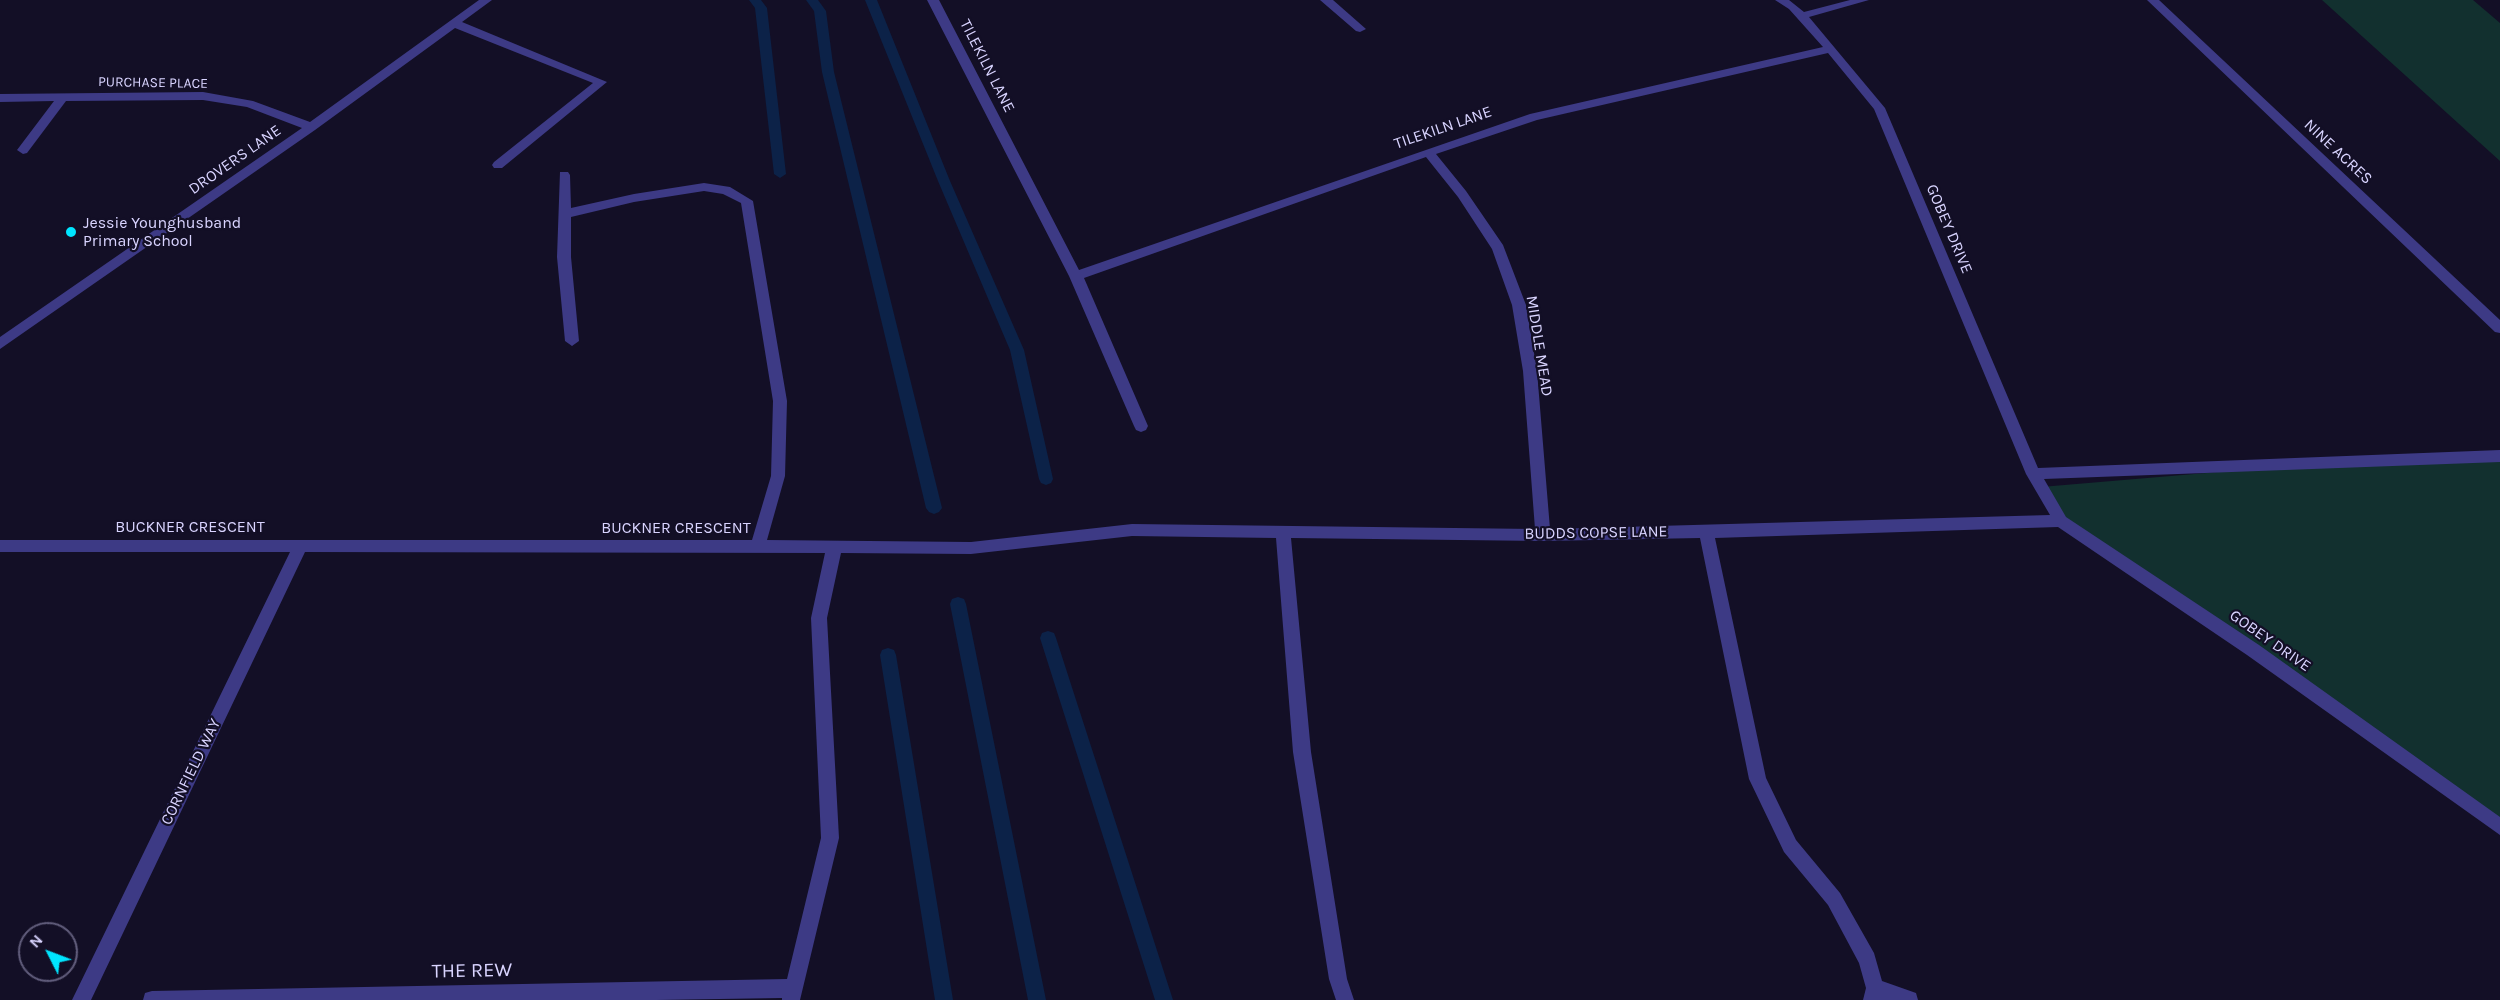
<!DOCTYPE html>
<style>
body{margin:0}
#map{position:relative;width:2500px;height:1000px;overflow:hidden;background:#130f26;font-family:Karla,sans-serif}
canvas{display:block}
.north{position:absolute;left:18px;top:922px;width:60px;height:60px;box-sizing:border-box;background:#130f26;border:2px solid #625e7d;border-radius:50%;rotate:312deg;font-size:16px;font-weight:700;line-height:24px;text-align:center;color:#d9d4ff}
.north::after{content:'';display:block;margin:auto;width:21px;height:27px;background:#00e5ff;clip-path:polygon(50% 0,100% 100%,50% 72%,0 100%)}
</style>
<div id="map">
<canvas width="2500" height="1000"></canvas>
<div class="north">N</div>
</div>
<script>
const context = document.querySelector('canvas').getContext('2d');
context.lineJoin = 'round';
function fillPath(path, color) { context.fillStyle = color; context.fill(path, 'evenodd'); }
const shape = rows => new Path2D(rows.map(r => 'M' + r).join(''));
function strokePath(path, color, width, dash) { context.strokeStyle = color; context.lineWidth = width; context.lineCap = dash ? 'butt' : 'round'; context.setLineDash(dash || []); context.stroke(path); }
function label(font, color, halo, rows, align = 'center') {
  context.font = font + ' Karla,sans-serif'; context.lineWidth = 4.5; context.setLineDash([]); context.textBaseline = 'middle'; context.strokeStyle = halo; context.fillStyle = color; for (const [text, x, y, turn = 0] of rows) {
    context.save(); context.translate(x, y); context.rotate((+turn || 0) * Math.PI / 180); context.textAlign = isNaN(turn) ? turn : align; if (halo) context.strokeText(text, 0, 0); context.fillText(text, 0, 0); context.restore();
  }
}
const green = shape([
 [2322,0,2473,0,2500,23,2500,161],
 [2500,456,2500,829,2061,521,2041,487,2348,461]
]);
const stream = shape([
 [749,0,761,0,767,8,786,174,780,178,774,174,755,8,749,0],
 [806,0,818,0,826,11,834,72,942,508,939,512,934,514,929,512,926,508,822,72,814,11,806,0],
 [865,0,877,0,950,181,1024,350,1053,479,1051,483,1046,485,1041,483,1039,479,1010,350,938,181,865,0],
 [958,597,964,599,966,604,1046,1000,1028,1000,950,604,952,599,958,597],
 [1048,631,1054,633,1056,638,1173,1000,1155,1000,1040,638,1042,633,1048,631],
 [888,648,894,650,896,655,953,1000,935,1000,880,655,882,650,888,648]
]);
const minor = shape([
 [479,0,492,0,462,22,607,82,502,168,494,168,492,165,494,162,593,83,455,28,315,130,0,349,0,337,302,128,247,107,203,100,66,101,27,153,23,154,17,150,54,101,0,102,0,94,203,92,253,101,310,122,479,0],
 [927,0,939,0,1079,270,1530,114,1823,47,1789,9,1775,0,1789,0,1804,12,1850,0,1869,0,1809,17,1885,108,2038,468,2500,450,2500,462,2044,479,2066,517,2259,645,2500,817,2500,835,2247,655,2058,527,1715,538,1766,778,1796,840,1840,893,1874,953,1882,981,1916,993,1918,1000,1863,1000,1866,988,1859,963,1828,905,1784,852,1749,779,1700,538,1543,541,1291,538,1311,752,1347,979,1354,1000,1336,1000,1329,979,1293,752,1276,538,1132,536,971,554,841,553,827,618,839,838,800,1000,782,1000,782,998,657,1000,143,1000,145,993,152,991,787,979,821,838,811,618,825,553,305,552,91,1000,72,1000,290,552,0,552,0,540,752,540,771,476,773,401,741,203,723,194,704,191,634,202,571,217,571,257,579,341,572,346,565,341,557,257,560,172,568,172,570,175,571,208,634,194,704,183,730,187,753,201,787,401,785,476,767,540,971,542,1132,524,1535,529,1523,371,1512,305,1492,249,1458,197,1426,157,1084,278,1148,426,1146,430,1141,432,1136,430,1134,426,1069,276,927,0],
 [1828,53,1874,109,2026,474,2050,515,1550,529,1537,371,1526,305,1503,245,1466,191,1436,154,1537,120,1828,53],
 [1320,0,1333,0,1366,29,1360,32,1356,31,1320,0],
 [2147,0,2159,0,2500,320,2500,333,2495,332,2147,0]
]);
const markers = [
 [71,232,6,"#00e5ff"]
];
const farStreetnames = [
 ["PURCHASE PLACE",153,83,1]
];
const streetNames = [
 ["TILEKILN LANE",987,66,63],
 ["TILEKILN LANE",1443,128,-19],
 ["NINE ACRES",2338,152,43],
 ["DROVERS LANE",235,160,-35],
 ["GOBEY DRIVE",1949,229,67],
 ["MIDDLE MEAD",1539,346,81],
 ["BUCKNER CRESCENT",190,527],
 ["BUCKNER CRESCENT",676,528],
 ["BUDDS COPSE LANE",1596,533,-1],
 ["GOBEY DRIVE",2270,641,35],
 ["CORNFIELD WAY",191,772,-64]
];
const poiNames = [
 ["Jessie Younghusband",83,223],
 ["Primary School",83,241]
];
const nearStreetnames = [
 ["THE REW",472,971,-1]
];
fillPath(green, '#12302f');
fillPath(stream, '#0c2248');
fillPath(minor, '#3d3a85');
for (const [x, y, r, color] of markers) { const dot = new Path2D(); dot.arc(x, y, r, 0, 2 * Math.PI); context.fillStyle = color; context.fill(dot); strokePath(dot, '#130f26', 2); }
label('14px', '#d9d4ff', '#130f26', farStreetnames);
label('16px', '#d9d4ff', '#130f26', streetNames);
label('16px', '#d9d4ff', '#130f26', poiNames, 'left');
label('20px', '#d9d4ff', '#130f26', nearStreetnames);
</script>
